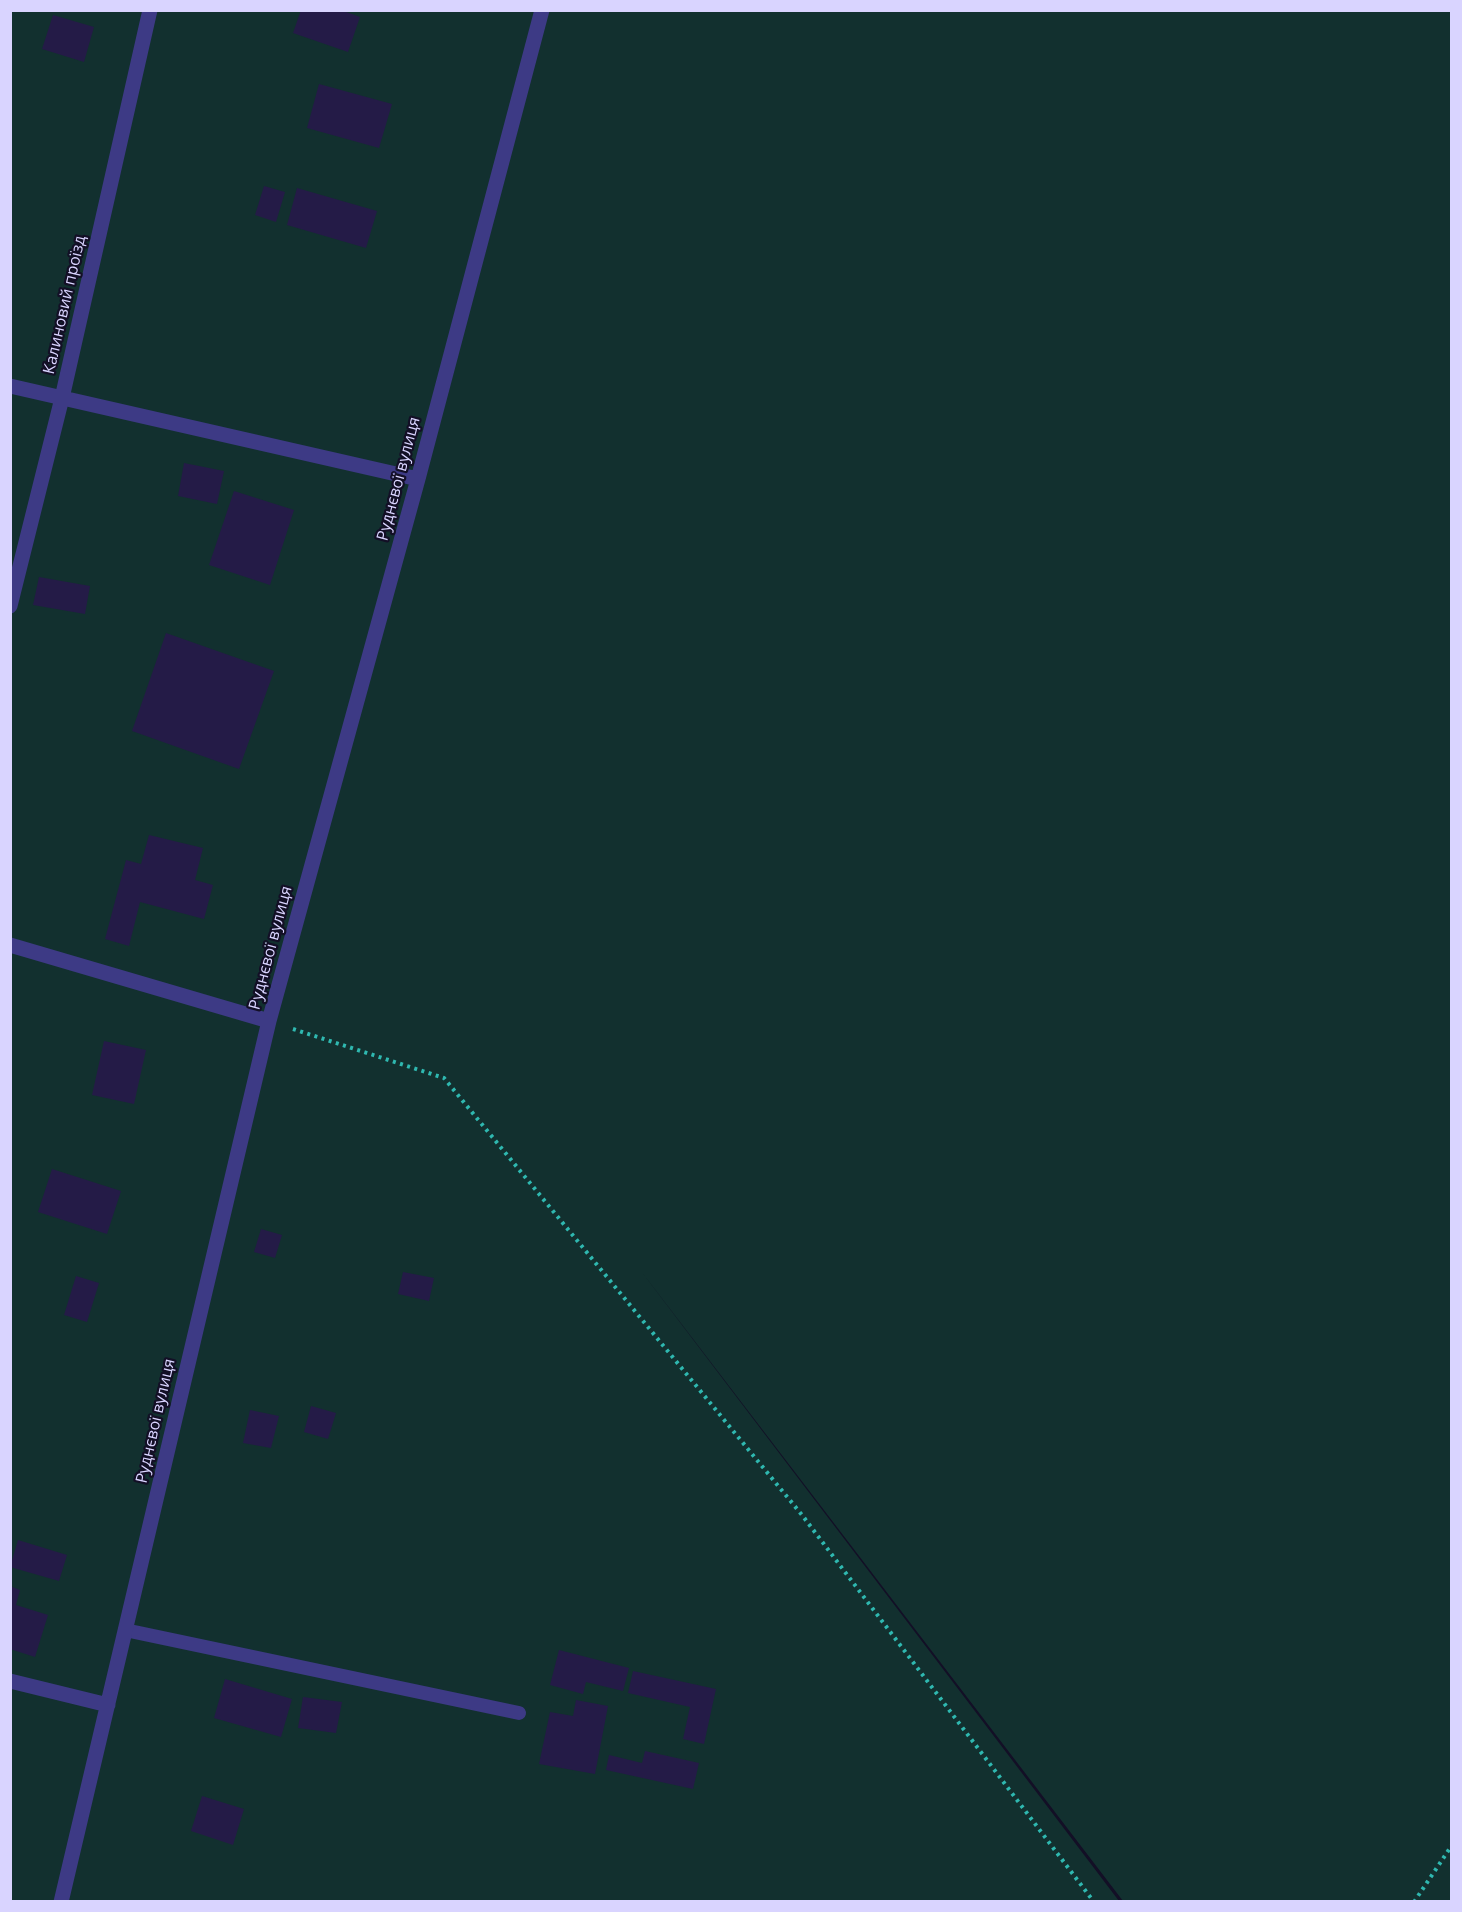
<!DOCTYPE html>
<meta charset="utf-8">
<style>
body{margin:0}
#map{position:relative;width:1462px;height:1912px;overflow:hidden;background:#130f26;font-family:"Open Sans",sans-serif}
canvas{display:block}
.frame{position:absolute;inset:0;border:12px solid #d9d4ff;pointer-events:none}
</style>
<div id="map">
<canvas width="1462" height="1912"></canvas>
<div class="frame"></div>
</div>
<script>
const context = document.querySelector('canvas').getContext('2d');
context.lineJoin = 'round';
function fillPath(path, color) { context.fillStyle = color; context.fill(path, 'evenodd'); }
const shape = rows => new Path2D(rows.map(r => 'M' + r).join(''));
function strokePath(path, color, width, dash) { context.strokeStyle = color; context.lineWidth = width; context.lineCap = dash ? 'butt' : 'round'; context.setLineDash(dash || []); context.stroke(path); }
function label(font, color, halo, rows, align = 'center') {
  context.font = font + ' "Open Sans",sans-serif'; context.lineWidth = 4.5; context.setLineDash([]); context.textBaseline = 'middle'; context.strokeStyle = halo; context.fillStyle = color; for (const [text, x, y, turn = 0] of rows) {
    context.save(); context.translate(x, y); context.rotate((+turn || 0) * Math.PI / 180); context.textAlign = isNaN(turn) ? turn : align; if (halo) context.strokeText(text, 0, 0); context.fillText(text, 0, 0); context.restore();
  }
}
const green = shape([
 [11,11,1451,11,1451,1901,1123,1901,641,1271,1119,1901,11,1902]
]);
const building = shape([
 [301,10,341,10,360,17,348,52,293,33],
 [53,15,94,27,84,62,42,49],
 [319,84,392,104,379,148,307,128],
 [264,186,285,192,276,222,255,215],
 [297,188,377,211,366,248,287,225],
 [184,463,224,471,217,504,178,496],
 [234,491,294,510,270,585,209,565],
 [39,577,90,586,85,614,33,605],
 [166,633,274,671,239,769,132,731],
 [149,835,203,848,195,880,213,885,204,919,140,902,129,946,105,939,126,860,141,864],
 [104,1041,146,1050,134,1104,92,1095],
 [52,1169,121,1191,107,1234,38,1212],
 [261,1229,282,1235,275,1258,254,1252],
 [403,1272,434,1278,429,1301,398,1294],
 [76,1276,99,1283,87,1322,64,1315],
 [311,1406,336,1413,328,1439,304,1432],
 [250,1410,279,1416,271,1448,243,1443],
 [18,1540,67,1555,59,1581,10,1567],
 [10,1586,20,1590,16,1605,48,1615,35,1657,10,1649],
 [559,1650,629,1668,623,1691,586,1682,583,1694,550,1685],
 [633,1671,716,1689,704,1744,683,1739,690,1707,628,1693],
 [225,1679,292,1699,281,1737,214,1718],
 [303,1697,342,1702,336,1733,298,1728],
 [576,1700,608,1706,595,1774,539,1764,550,1712,573,1716],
 [645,1751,699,1763,693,1789,606,1770,609,1755,642,1763],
 [202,1796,244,1809,233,1845,191,1831]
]);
const path = shape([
 [293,1029,444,1078,802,1515,1094,1902],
 [1414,1902,1452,1845]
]);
const lane = shape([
 [125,1630,519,1713]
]);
const street = shape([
 [10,386,418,479],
 [10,606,62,398,150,10],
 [10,945,269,1021],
 [10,1681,108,1705],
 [61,1902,269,1021,418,479,542,10]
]);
const streetNames = [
 ["Калиновий проїзд",65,305,-77],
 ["Руднєвої вулиця",399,479,-75],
 ["Руднєвої вулиця",271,948,-75],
 ["Руднєвої вулиця",156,1421,-77]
];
fillPath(green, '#12302f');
fillPath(building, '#241b47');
strokePath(path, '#2fb8b0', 4, [3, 4.5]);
strokePath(lane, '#3d3a85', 14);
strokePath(street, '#3d3a85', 15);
label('16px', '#d9d4ff', '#130f26', streetNames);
</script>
